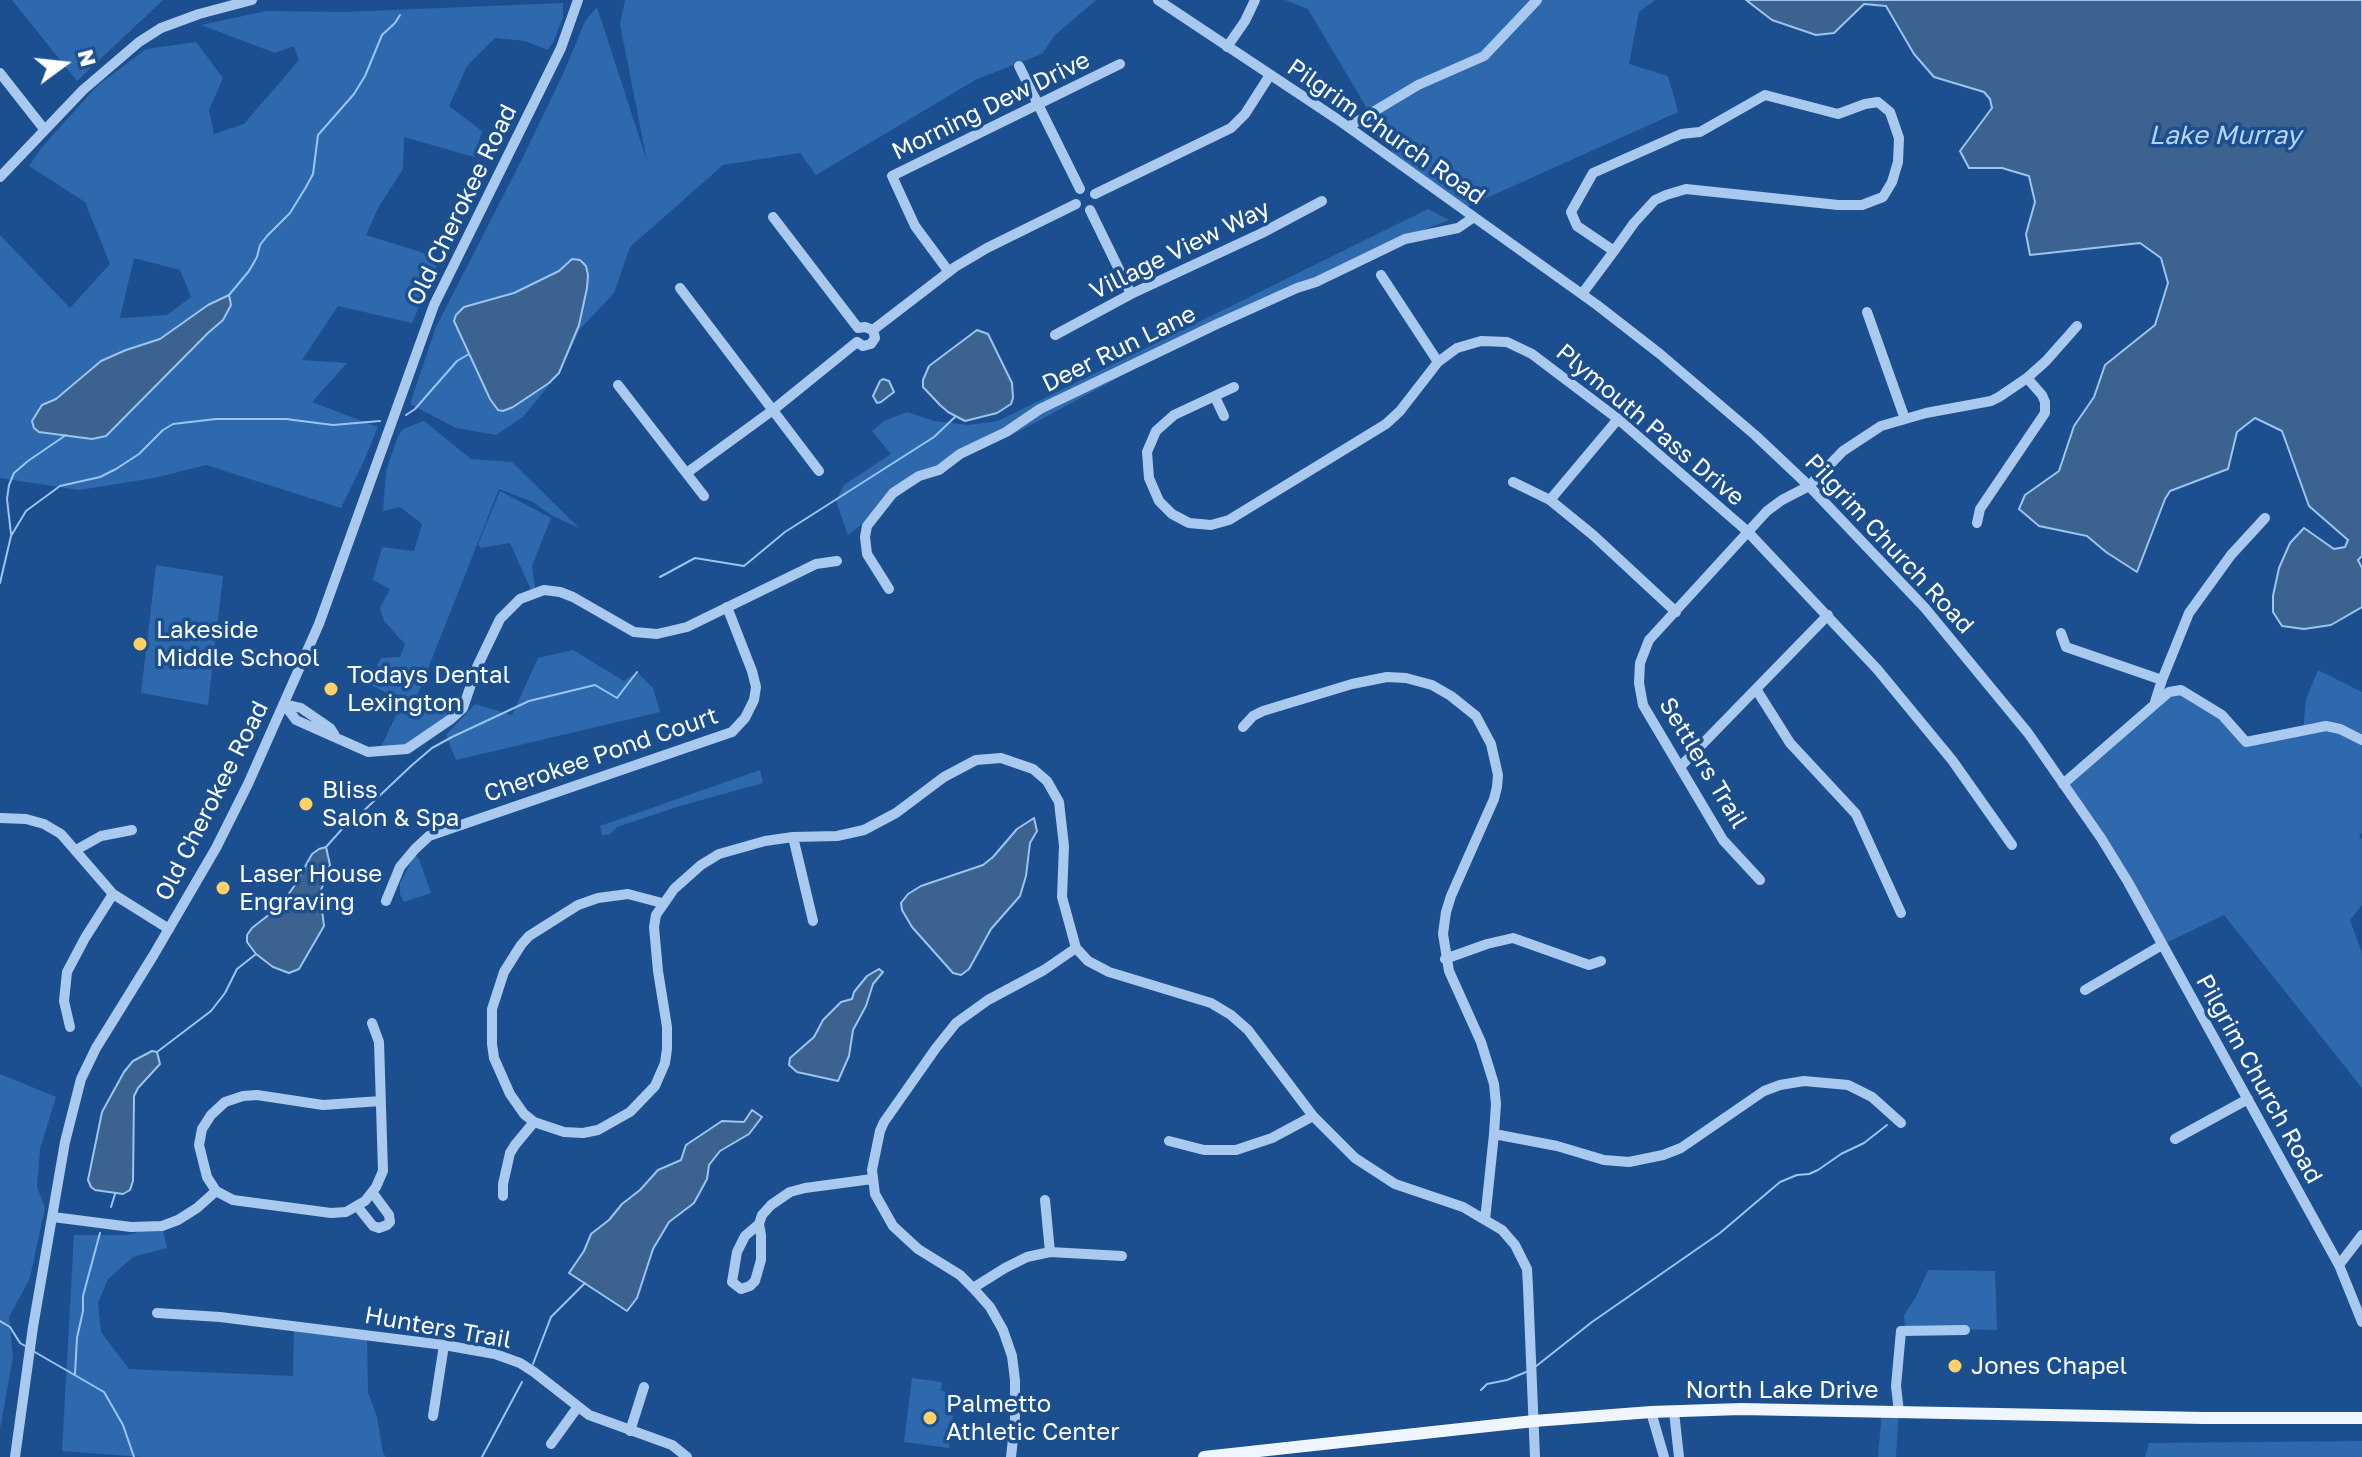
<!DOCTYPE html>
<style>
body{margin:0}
#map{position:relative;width:2362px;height:1457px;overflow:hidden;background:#1b4f8f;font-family:"Golos Text",sans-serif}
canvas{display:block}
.north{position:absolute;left:24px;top:24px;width:80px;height:80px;-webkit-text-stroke:6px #1b4f8f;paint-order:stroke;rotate:75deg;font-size:22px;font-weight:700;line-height:32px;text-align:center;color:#fff}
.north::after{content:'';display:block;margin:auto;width:28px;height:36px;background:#fff;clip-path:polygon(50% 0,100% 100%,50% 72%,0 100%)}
</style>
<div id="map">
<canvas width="2362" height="1457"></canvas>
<div class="north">N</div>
</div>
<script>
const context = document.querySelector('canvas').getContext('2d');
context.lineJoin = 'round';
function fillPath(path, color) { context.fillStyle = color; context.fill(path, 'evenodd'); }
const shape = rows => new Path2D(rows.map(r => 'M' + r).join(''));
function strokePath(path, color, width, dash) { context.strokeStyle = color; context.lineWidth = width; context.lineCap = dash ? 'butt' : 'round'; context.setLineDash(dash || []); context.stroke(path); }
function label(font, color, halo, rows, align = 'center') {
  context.font = font + ' "Golos Text",sans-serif'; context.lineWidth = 7; context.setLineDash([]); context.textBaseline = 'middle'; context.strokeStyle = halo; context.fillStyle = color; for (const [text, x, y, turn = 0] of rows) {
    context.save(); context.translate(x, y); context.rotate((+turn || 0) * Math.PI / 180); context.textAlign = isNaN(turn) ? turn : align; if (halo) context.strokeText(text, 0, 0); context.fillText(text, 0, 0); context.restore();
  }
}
const green = shape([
 [12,0,163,0,77,81],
 [625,0,1096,0,1055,35,1042,54,977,79,816,175,800,153,723,165,630,247,614,293,580,329,559,373,523,417,496,435,456,428,410,404,436,327,521,161,564,72,585,21,597,7,647,161,620,24],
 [1285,0,1655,0,1639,12,1629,64,1668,76,1678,112,1462,209,1400,164,1308,9],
 [563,3,563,17,553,43,548,50,525,41,495,38,467,66,449,106,482,131,474,157,404,137,403,169,378,208,366,235,440,258,412,323,338,306,302,360,347,363,312,402,378,427,363,463,341,508,206,465,154,478,79,490,0,478,0,235,70,308,110,264,85,202,29,166,42,147,97,86,146,49,196,42,223,78,209,110,214,134,244,124,299,60,294,46,275,53,201,25,266,11,343,12],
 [134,258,180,270,191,297,167,315,120,318],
 [219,298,223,320,208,333,106,436,92,439,39,432,32,421,42,405,56,399,92,367,160,339],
 [1428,209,1449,220,1372,250,1164,353,1014,434,945,460,848,535,836,501,844,485,891,454,872,431,884,421,907,412,934,421,968,425,998,421],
 [424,421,471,459,512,462,579,528,551,515,533,502,499,489,412,709,419,721,425,699,453,711,421,740,379,751,403,701,369,684,381,658,400,657,405,644,384,621,380,608,390,589,373,580,382,547,414,551,422,524,400,507,383,511,386,471,398,436,403,429],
 [500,491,551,518,532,566,535,588,531,590,510,543,481,548,478,544],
 [156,565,223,576,208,705,141,693],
 [573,650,624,681,637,672,653,688,660,712,456,760,446,735,475,704,512,715,538,658],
 [2318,670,2362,692,2362,832,2359,837,2362,839,2362,905,2350,920,2362,953,2362,1088,2224,915,2162,945,2063,784,2169,692,2181,690,2212,708,2247,742,2303,731,2306,699],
 [760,770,763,783,680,806,617,827,610,834,602,835,600,826],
 [415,855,419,859,431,893,404,902,400,894,400,883],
 [0,1074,56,1097,40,1149,37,1187,45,1208,30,1278,9,1317,13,1357,0,1429],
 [162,1226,167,1248,133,1257,108,1279,98,1303,101,1332,129,1369,293,1376,294,1326,367,1335,368,1392,377,1417,383,1453,386,1457,143,1457,62,1451,74,1235,127,1235],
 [1928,1270,1995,1271,1997,1330,1905,1328,1904,1315,1916,1297],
 [912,1378,942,1382,941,1391,956,1393,949,1448,904,1442],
 [1882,1411,1899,1412,1896,1457,1878,1457],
 [2362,1441,2362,1457,2145,1457,2149,1443]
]);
const water = shape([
 [1746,0,2362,0,2362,556,2358,560,2362,568,2362,607,2331,625,2304,629,2282,626,2273,612,2273,596,2279,568,2290,543,2304,528,2334,549,2345,547,2348,540,2309,506,2282,431,2255,418,2237,432,2228,469,2170,491,2165,499,2137,572,2106,552,2087,536,2039,526,2019,509,2025,495,2059,471,2074,426,2094,397,2105,365,2155,325,2168,283,2161,258,2140,243,2030,255,2026,234,2035,202,2029,176,2002,168,1969,168,1960,151,1992,108,1990,99,1984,92,1934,77,1914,54,1886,6,1864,4,1834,33,1816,35,1772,20,1746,0],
 [572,259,580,260,586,266,588,275,587,288,579,325,559,373,549,383,513,407,503,411,498,410,490,399,454,321,456,315,464,307,514,293,559,271,572,259],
 [229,295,231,305,223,320,208,333,106,436,92,439,39,432,34,428,32,421,42,405,56,399,101,361,126,350,160,339,208,305,229,295],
 [977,330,988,334,1012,383,1013,398,1011,404,997,413,965,421,948,412,940,405,923,387,923,380,929,366,977,330],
 [883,379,889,381,894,392,881,402,877,403,873,396,880,381,883,379],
 [1034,818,1037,831,1030,843,1026,876,1020,896,991,929,969,969,961,975,953,973,912,927,902,910,901,903,908,894,921,886,983,865,993,857,1017,829,1034,818],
 [326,847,330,865,320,893,324,926,299,969,289,973,273,967,256,954,247,942,247,935,252,928,280,906,295,885,312,854,319,849,326,847],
 [879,969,883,972,873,984,866,1006,853,1030,849,1056,838,1081,797,1072,789,1065,790,1058,814,1037,823,1020,841,1002,852,999,854,992,867,976,879,969],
 [152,1051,157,1052,160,1064,138,1088,134,1096,133,1181,130,1190,123,1194,95,1190,91,1187,88,1180,102,1112,124,1072,133,1061,152,1051],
 [752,1110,762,1117,749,1134,720,1151,709,1165,707,1179,694,1203,669,1222,653,1249,637,1298,627,1311,569,1273,584,1251,591,1234,609,1220,622,1204,640,1190,658,1170,681,1160,686,1145,722,1121,744,1122,752,1110]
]);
const stream = shape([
 [229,295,249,271,257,257,260,245,267,236,290,213,306,187,313,174,318,135,354,94,365,76,382,35,395,23,400,15],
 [406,415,415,409,457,361,469,354],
 [11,534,7,499,9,485,14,473,28,461,66,435],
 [660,577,695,558,744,566,785,532,934,437,955,417],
 [0,583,11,536,26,511,60,486,100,477,116,469,139,454,163,430,173,424,216,419,286,419,333,425,380,421],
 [326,847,343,828,356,818,411,766,432,748,452,737,529,701,595,685,617,698,637,672],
 [157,1052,211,1011,225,993,237,969,256,954],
 [111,1207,115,1194],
 [0,1321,10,1327,20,1343,27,1347],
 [33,1351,104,1392,123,1425,134,1457],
 [533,1364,551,1317,585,1283],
 [1535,1367,1592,1322,1720,1233,1780,1182,1797,1175,1809,1174,1818,1170,1841,1154,1864,1143,1887,1125],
 [75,1374,77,1338,83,1311,83,1296,100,1233],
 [1481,1390,1487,1384,1507,1380,1526,1372],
 [482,1457,522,1382]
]);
const minor = shape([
 [1158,0,1337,119,1597,305,1660,354,1755,435,1809,486,1925,608,2028,733,2101,838,2128,882,2339,1265,2362,1322],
 [1227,47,1245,21,1255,0],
 [1019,66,1080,189],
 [0,73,44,129],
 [1348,127,1418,85,1484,56,1537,0],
 [0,177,83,90,139,42,161,28,199,14,252,0],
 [1095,194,1231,128,1245,114,1270,75],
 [1090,210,1131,294],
 [773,217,858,328],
 [949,272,915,226,892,176,1120,64],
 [1381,275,1438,362],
 [680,288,819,471],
 [1582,294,1614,251,1634,223,1655,200,1666,195,1686,189,1838,205,1862,205,1883,197,1892,182,1898,162,1899,138,1890,112,1878,102,1865,104,1838,114,1765,95,1700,132,1681,134,1593,173,1571,212,1577,226,1614,251],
 [1867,312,1905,419],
 [858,328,865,327,873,330,955,267,987,248,1076,204],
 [1055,335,1131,294,1262,233,1322,201],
 [857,342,863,346,871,344,875,338,873,330],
 [618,385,704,496],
 [1234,387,1174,415,1156,431,1147,452,1149,478,1159,501,1172,514,1189,523,1211,525,1229,520,1386,424,1400,411,1438,362,1457,348,1481,341,1507,342,1532,354,1618,419,1747,531,1877,669,1952,760,2012,845],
 [1215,397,1224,416],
 [688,472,773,410,857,342],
 [1513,482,1550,500,1593,535,1676,612],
 [1550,500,1618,419],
 [1977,523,1980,509,2045,413,2045,402,2042,395,2027,378],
 [889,589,867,554,865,537,867,526,893,493,919,476,939,470,960,454,1006,432,1040,409,1217,324,1297,288,1316,282,1405,239,1458,228,1474,217],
 [2061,633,2066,647,2162,680],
 [1756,689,1790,743,1856,814,1901,913],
 [2155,702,2162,680,2189,613,2231,555,2265,518],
 [284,704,296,720,368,752,407,749,451,719,463,708,477,667,500,619,520,599,544,590,560,592,573,597,634,632,657,634,687,627,816,564,837,561],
 [284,704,301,708,330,728,334,734],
 [1243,727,1253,716,1263,711,1352,684,1387,677,1406,678,1432,685,1451,696,1476,716,1491,744,1498,775,1497,787,1494,799,1451,896,1446,912,1443,934,1449,971,1481,1042,1494,1084,1496,1104,1494,1134,1485,1220],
 [1680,767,1828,615],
 [2063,784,2169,692,2181,690,2222,715,2246,742,2326,726,2340,729,2362,740],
 [0,818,26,819,44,824,61,834,113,894,169,929],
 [793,837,813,921],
 [76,850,101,836,132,830],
 [1760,880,1723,840,1643,705,1639,683,1640,663,1649,640,1767,511,1782,500,1809,486,1843,451,1881,426,1926,413,1991,401,1999,397,2027,378,2046,361,2077,326],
 [386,901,400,867,415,849,429,836,732,732,745,718,754,700,756,687,752,671,727,607],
 [662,903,628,894,598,898,578,905,529,936,521,945,504,972,492,1009,492,1044,494,1058,510,1094,524,1114,534,1122,564,1132,583,1133,598,1130,630,1112,655,1086,665,1063,667,1049,667,1027,658,971,654,927,656,915,674,889,701,865,719,854,765,841,793,837,837,836,864,830,896,813,944,777,976,760,1001,758,1033,769,1047,781,1059,802,1064,846,1062,897,1076,948,1088,961,1109,972,1211,1003,1231,1015,1248,1030,1313,1116,1355,1158,1395,1184,1463,1207,1502,1230,1515,1245,1527,1269,1528,1287,1535,1457],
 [1445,959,1487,944,1513,938,1589,965,1601,961],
 [2085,990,2162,945],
 [372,1023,379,1042,383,1171,376,1187,365,1201,346,1212,331,1213,233,1200,216,1191,207,1177,199,1145,202,1129,211,1115,225,1102,243,1096,257,1095,323,1105,381,1101],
 [70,1027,64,1001,67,972,85,938,113,894],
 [1494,1134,1557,1146,1604,1160,1629,1162,1663,1155,1681,1148,1764,1091,1780,1085,1804,1081,1848,1085,1872,1097,1901,1123],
 [2175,1139,2248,1099],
 [1169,1141,1204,1150,1236,1150,1272,1138,1313,1116],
 [503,1196,503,1184,510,1153,515,1145,534,1122],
 [1045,1200,1050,1252],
 [357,1206,373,1226,379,1228,387,1225,390,1222,389,1215,372,1192],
 [53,1217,131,1227,162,1226,178,1220,197,1208,216,1191],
 [759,1224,745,1236,737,1252,732,1282,741,1289,750,1286,755,1281,761,1260,761,1235,759,1224,762,1215,771,1205,790,1192,805,1188,872,1179],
 [2339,1265,2362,1235],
 [973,1288,1005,1268,1027,1257,1050,1252,1122,1256],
 [157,1313,220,1317,444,1345,495,1354,520,1363,534,1372,589,1415,672,1445,687,1457],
 [1651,1412,1664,1457],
 [1674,1412,1679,1457],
 [1899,1412,1896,1386,1901,1331,1965,1330],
 [433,1416,444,1345],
 [630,1431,644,1387],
 [551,1444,577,1408],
 [15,1457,33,1327,65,1142,81,1079,96,1048,153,956,216,848,248,784,319,624,434,305,561,48,578,0],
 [1011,1457,1015,1420,1015,1380,1012,1356,1003,1330,990,1307,973,1288,960,1275,918,1249,893,1226,875,1194,872,1170,880,1131,884,1122,936,1048,956,1023,988,1000,1044,970,1076,948]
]);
const major = shape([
 [1204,1457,1534,1421,1651,1412,1741,1409,2204,1418,2362,1418]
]);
const markers = [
 [140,644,8,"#ffd166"],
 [331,689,8,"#ffd166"],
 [306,804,8,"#ffd166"],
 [223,888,8,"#ffd166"],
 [1955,1366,8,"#ffd166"],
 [930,1418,8,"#ffd166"]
];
const streetNames = [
 ["Morning Dew Drive",991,106,-26],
 ["Pilgrim Church Road",1386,132,35],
 ["Old Cherokee Road",462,205,-64],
 ["Village View Way",1180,250,-26],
 ["Deer Run Lane",1119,349,-26],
 ["Plymouth Pass Drive",1650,425,40],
 ["Pilgrim Church Road",1889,544,47],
 ["Cherokee Pond Court",601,755,-19],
 ["Settlers Trail",1703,763,59],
 ["Old Cherokee Road",212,801,-63],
 ["Pilgrim Church Road",2259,1079,61],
 ["Hunters Trail",438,1328,10],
 ["North Lake Drive",1782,1390]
];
const poiNames = [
 ["Lakeside",156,630],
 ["Middle School",156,658],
 ["Todays Dental",347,675],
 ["Lexington",347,703],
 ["Bliss",322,790],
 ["Salon & Spa",322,818],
 ["Laser House",239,874],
 ["Engraving",239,902],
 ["Jones Chapel",1971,1366],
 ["Palmetto",946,1404],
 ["Athletic Center",946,1432]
];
const waterNames = [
 ["Lake Murray",2225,136]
];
fillPath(green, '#2e69ad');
fillPath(water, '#3c6290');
strokePath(water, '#9cc4f0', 2);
strokePath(stream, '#9cc4f0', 2);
strokePath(minor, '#a9c9ee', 10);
strokePath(major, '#f0f6ff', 12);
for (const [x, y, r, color] of markers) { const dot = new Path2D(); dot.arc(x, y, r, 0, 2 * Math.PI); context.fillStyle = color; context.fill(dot); strokePath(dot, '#1b4f8f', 3); }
label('24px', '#fff', '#1b4f8f', streetNames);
label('24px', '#fff', '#1b4f8f', poiNames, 'left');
label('italic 26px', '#b5d3f5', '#1b4f8f', waterNames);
</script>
